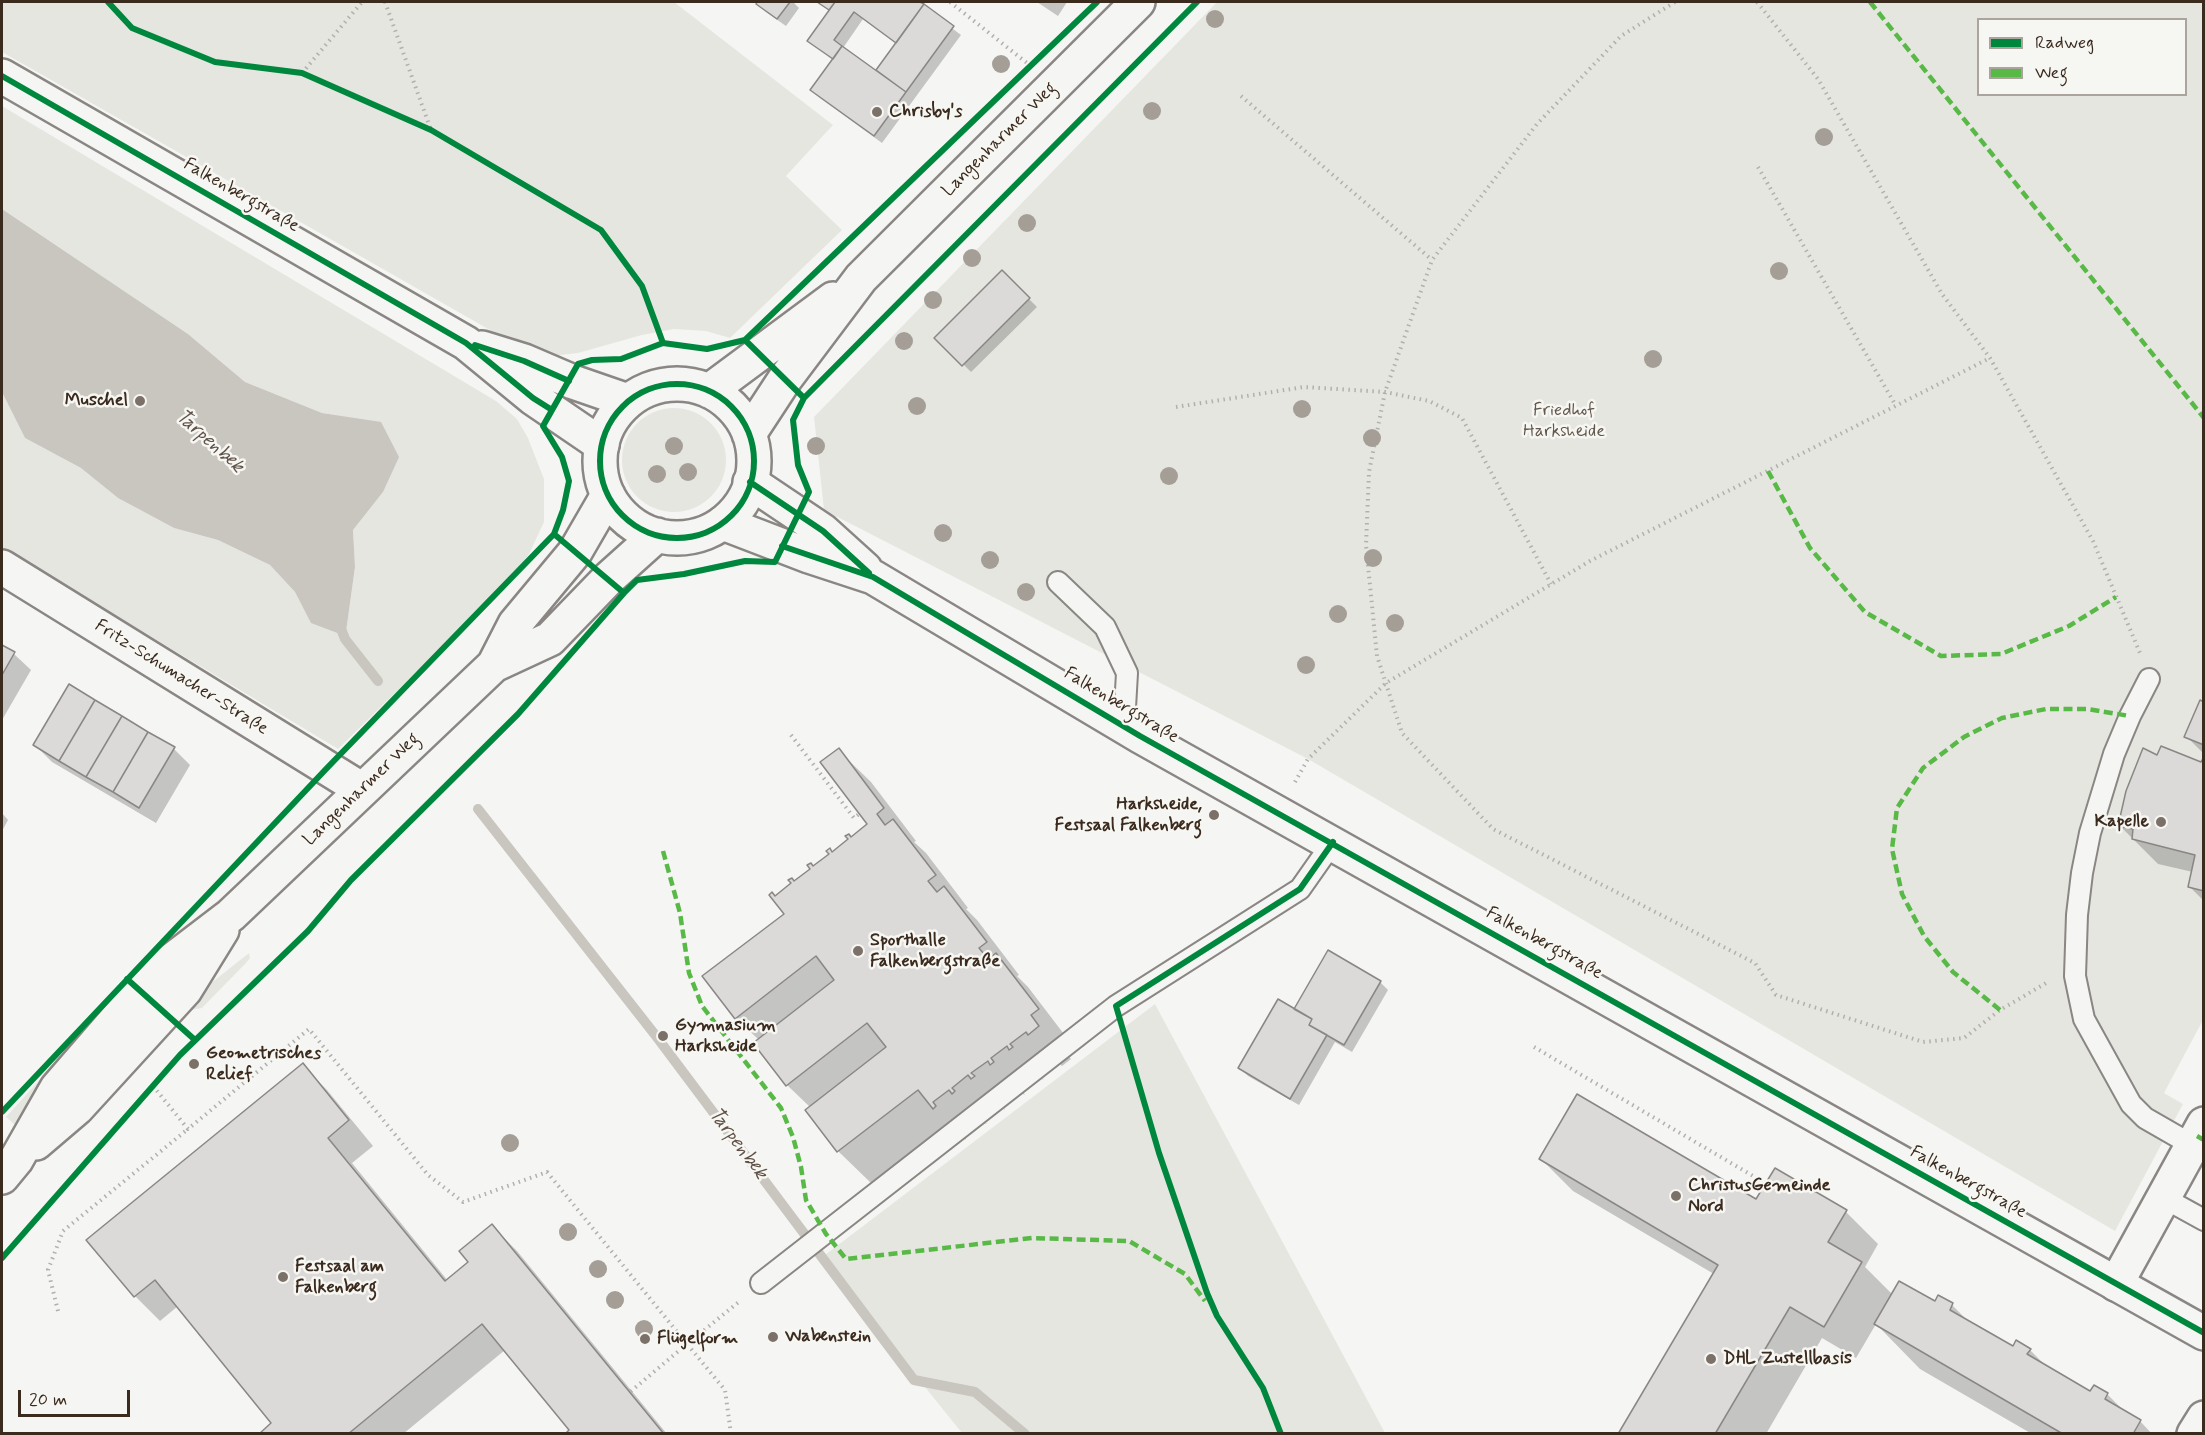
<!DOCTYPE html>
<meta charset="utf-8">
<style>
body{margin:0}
#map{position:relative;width:2205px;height:1435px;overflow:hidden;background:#f5f5f3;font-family:Mynerve,sans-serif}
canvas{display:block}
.frame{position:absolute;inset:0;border:3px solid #3b2a1e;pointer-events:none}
.legend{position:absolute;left:1977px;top:18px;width:210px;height:78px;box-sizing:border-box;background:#f6f6f2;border:2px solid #aba49d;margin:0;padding:8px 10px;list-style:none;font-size:18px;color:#3b2a1e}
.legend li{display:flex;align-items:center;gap:12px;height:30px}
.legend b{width:30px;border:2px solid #aba49d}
.scale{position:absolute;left:18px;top:1390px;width:112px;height:27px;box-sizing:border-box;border:3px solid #3b2a1e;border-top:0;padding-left:8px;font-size:18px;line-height:21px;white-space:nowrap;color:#3b2a1e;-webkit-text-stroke:4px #f6f6f2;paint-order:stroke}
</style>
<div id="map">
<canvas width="2205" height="1435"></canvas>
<div class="frame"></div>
<ul class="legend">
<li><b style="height:8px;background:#00873e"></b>Radweg</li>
<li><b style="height:8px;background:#58b947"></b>Weg</li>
</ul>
<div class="scale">20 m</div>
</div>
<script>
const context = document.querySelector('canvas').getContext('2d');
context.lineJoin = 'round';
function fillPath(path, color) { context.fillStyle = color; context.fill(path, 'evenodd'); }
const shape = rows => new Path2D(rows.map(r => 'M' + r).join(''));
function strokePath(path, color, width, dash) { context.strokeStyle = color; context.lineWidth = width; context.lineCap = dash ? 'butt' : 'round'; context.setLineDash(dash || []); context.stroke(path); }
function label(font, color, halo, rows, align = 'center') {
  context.font = font + ' Mynerve,sans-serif'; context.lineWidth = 5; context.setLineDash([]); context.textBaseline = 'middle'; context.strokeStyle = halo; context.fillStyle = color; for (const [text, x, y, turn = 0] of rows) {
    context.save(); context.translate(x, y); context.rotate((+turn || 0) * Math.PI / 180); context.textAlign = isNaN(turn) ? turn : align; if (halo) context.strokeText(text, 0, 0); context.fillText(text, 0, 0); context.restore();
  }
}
const green = shape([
 [2,2,674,2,833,125,786,176,842,230,730,338,706,331,674,329,642,335,578,353,551,356,525,350,2,52],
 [1217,2,2203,2,2203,1020,2164,1093,2183,1104,2115,1231,1308,759,824,510,814,417],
 [1978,20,2186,20,2186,94,1978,94],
 [2,106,496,401,517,419,528,438,544,479,544,522,529,554,511,579,338,749,2,547,2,392,25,438,81,468,118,498,174,528,218,540,270,565,295,592,311,622,340,634,345,639,355,567,353,530,383,492,381,423,322,413,245,382,188,334,2,209],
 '622 460a52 52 0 1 1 104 0a52 52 0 1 1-104 0Z',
 [249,953,250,958,246,963,202,1008,185,1011,191,999],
 [1155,1004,1385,1433,962,1433,821,1258],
 [106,1006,111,1010,16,1126,6,1117]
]);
const water = shape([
 [2,209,188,334,245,382,322,413,381,422,399,457,383,492,353,530,355,567,345,639,340,634,311,623,295,592,270,565,218,540,174,528,118,498,81,468,25,438,2,392]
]);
const shadow = shape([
 [759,2,793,2,799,8,786,26,766,12,758,4],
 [817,2,917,2,961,35,882,143,820,98,812,90,834,61,809,40,830,11],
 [863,19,897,44,877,72,843,48],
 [1037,2,1067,2,1058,16],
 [1002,272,1037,307,971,372,937,338],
 [2,646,14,654,31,670,2,720],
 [2204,703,2204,754,2186,736],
 [35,745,174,749,190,765,156,823,52,762],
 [838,750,871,782,916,841,914,842,926,853,968,908,966,909,977,920,1019,975,1017,976,1028,987,1070,1042,1062,1048,1071,1059,1062,1066,1059,1063,1041,1077,1044,1080,1040,1078,1022,1091,1025,1095,1021,1093,1003,1106,1005,1110,1001,1107,984,1121,987,1124,982,1122,965,1135,966,1140,949,1123,871,1183,838,1151,810,1107,787,1085,759,1040,736,1018,786,914,775,897,869,825],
 [2158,758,2202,764,2204,761,2204,901,2190,887,2193,872,2158,864,2120,826],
 [2,813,8,820,2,831],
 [1380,982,1388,990,1352,1052,1335,1042,1299,1105,1248,1076,1240,1068,1295,1011],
 [302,1065,327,1090,373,1146,352,1163,448,1281,470,1262,492,1226,517,1251,667,1434,567,1434,571,1430,505,1350,403,1434,261,1434,274,1423,178,1306,160,1321,135,1296],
 [1541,1159,1756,1201,1846,1212,1878,1244,1865,1267,1893,1295,1936,1304,1952,1305,1971,1324,2014,1348,2030,1350,2049,1369,2091,1393,2107,1394,2126,1413,2140,1421,2152,1434,2032,1434,1920,1369,1876,1324,1856,1358,1822,1338,1766,1434,1620,1434,1714,1274,1573,1191]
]);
const stream = shape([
 [340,626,345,639,378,681],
 [478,809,656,1036,914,1380,975,1392,1025,1434]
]);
const building = shape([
 [757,2,790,2,777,19,756,4,757,2],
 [817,2,835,2,829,10,817,2],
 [835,2,920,2,924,4,896,43,854,12,834,40,842,46,833,59,807,41,835,2],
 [924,4,954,26,906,92,876,70,924,4],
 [842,46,906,92,874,136,810,90,842,46],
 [1002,270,1030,298,962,366,934,338,1002,270],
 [2,645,15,652,2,675,2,645],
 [69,684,95,700,59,761,33,745,69,684],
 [95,700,122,716,86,777,59,761,95,700],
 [2200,700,2204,702,2204,745,2184,737,2200,700],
 [122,716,148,732,113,792,86,777,122,716],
 [148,732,175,747,139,808,113,792,148,732],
 [2161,746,2201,762,2204,757,2204,891,2188,887,2195,855,2132,839,2133,829,2118,826,2126,791,2143,748,2157,755,2161,746],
 [839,748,884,808,877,814,885,825,893,819,936,875,928,881,937,892,944,886,987,942,979,948,988,959,996,953,1039,1009,1031,1015,1039,1026,1028,1035,1026,1032,1010,1044,1013,1047,1009,1050,1007,1046,991,1058,994,1062,990,1065,988,1061,971,1073,975,1076,971,1079,968,1075,952,1088,955,1091,952,1094,949,1090,933,1102,936,1106,933,1109,918,1090,837,1152,805,1110,886,1047,867,1023,786,1086,753,1043,834,980,816,956,735,1019,702,976,784,914,769,895,772,892,775,896,791,883,788,880,792,878,794,881,810,869,807,865,811,863,813,866,829,854,826,851,830,848,832,852,848,839,845,836,849,834,851,837,867,824,820,762,839,748],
 [1328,950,1381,981,1344,1045,1309,1025,1312,1019,1294,1009,1328,950],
 [1278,999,1312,1019,1309,1025,1327,1035,1290,1099,1238,1068,1278,999],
 [303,1063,349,1120,328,1138,445,1281,468,1262,459,1251,492,1224,664,1434,565,1434,569,1430,482,1324,348,1434,259,1434,271,1423,155,1280,134,1297,86,1240,303,1063],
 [1577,1094,1756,1199,1775,1168,1847,1210,1828,1242,1862,1262,1824,1327,1790,1307,1715,1434,1618,1434,1718,1265,1539,1159,1577,1094],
 [1899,1281,1935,1301,1938,1295,1953,1303,1950,1310,2013,1346,2016,1340,2031,1349,2027,1354,2090,1391,2094,1385,2108,1393,2105,1399,2141,1420,2133,1434,2063,1434,1874,1324,1899,1281]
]);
const path = shape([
 [385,2,431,130],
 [950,2,1027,63],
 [1675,2,1621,36,1537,124,1432,260,1385,392,1369,472,1366,545,1377,656,1402,733,1493,829,1755,963,1776,995,1923,1042,1964,1038,2000,1010,2048,982],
 [1757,2,1818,79,1942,294,1990,358,2093,541,2140,653],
 [302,73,362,2],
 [1241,96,1432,260],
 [1758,167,1896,406],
 [1176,407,1304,387,1385,392,1429,401,1462,418,1551,584],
 [791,735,854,818,859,814],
 [1295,782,1308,759,1386,683,1590,561,1990,358],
 [1534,1047,1765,1183],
 [153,1086,188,1129,309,1029,428,1175,463,1202,547,1172,687,1344,630,1392],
 [58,1311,48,1270,63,1231,188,1129],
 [731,1434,725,1390,687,1344,740,1301]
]);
const service = shape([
 [1058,582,1105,627,1127,673,1124,725],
 [2149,679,2130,716,2114,754,2090,833,2082,873,2077,915,2075,976,2084,1019,2131,1104,2145,1118,2192,1145],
 [2164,1198,2204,1220],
 [761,1283,1116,1006,1300,889,1333,842]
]);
const minor = shape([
 [2,76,466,343,533,398,602,445],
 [482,348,524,361,573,382,628,401],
 [2,567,361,789],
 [2116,1284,2204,1124],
 [2194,1434,2204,1418]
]);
const tertiary = shape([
 [750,482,823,531,865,569],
 [723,523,809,556,873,577,1140,736,2204,1333]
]);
const secondary = shape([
 '600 461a77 77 0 1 1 154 0a77 77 0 1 1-154 0Z',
 [709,391,833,299],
 [749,434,785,379,861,278,1138,2],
 [494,665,515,624,575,552,608,495],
 [36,1143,77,1108,185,990,222,930],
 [2,1177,16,1160,57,1088,159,970,231,915,494,665,550,639,608,579,657,535]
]);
const quiet = shape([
 [1870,2,2204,418],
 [1768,471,1810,548,1865,612,1941,656,2001,654,2069,626,2116,597],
 [663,851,680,913,689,973,702,1006,781,1108,793,1137,801,1167,806,1200,826,1234,846,1259,1032,1238,1129,1241,1185,1274,1205,1301],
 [2000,1010,1953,972,1924,936,1902,894,1892,849,1897,808,1923,768,1964,737,2002,718,2046,709,2087,709,2130,716],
 [2197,1136,2204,1140]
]);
const cycleway = shape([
 [108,2,132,28,215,62,302,73,431,130,601,230,642,286,663,343],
 [2,76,466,343,533,398,552,410],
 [745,340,804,398,793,420,798,465,809,492,775,562,745,561,684,574,637,580,624,593,554,534,563,510,569,481,562,457,543,426,578,364,592,360,621,359,663,343,707,349,745,340,1097,2],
 [475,345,524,361,569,381],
 '600 461a77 77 0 1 1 154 0a77 77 0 1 1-154 0Z',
 [804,398,1197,2],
 [750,482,823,531,869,573],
 [782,546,873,577,1140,736,2204,1333],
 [127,979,195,1040],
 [2,1112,327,768,554,534],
 [2,1258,180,1055,308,931,351,880,518,714,624,593],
 [1281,1434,1263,1388,1217,1316,1207,1293,1159,1153,1116,1006,1300,889,1333,842]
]);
const trees = [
 [1215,19],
 [1001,64],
 [1152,111],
 [1824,137],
 [1027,223],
 [972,258],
 [1779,271],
 [933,300],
 [904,341],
 [1653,359],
 [917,406],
 [1302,409],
 [1372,438],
 [674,446],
 [816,446],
 [688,472],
 [657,474],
 [1169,476],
 [943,533],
 [1373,558],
 [990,560],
 [1026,592],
 [1338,614],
 [1395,623],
 [1306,665],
 [510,1143],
 [568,1232],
 [598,1269],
 [615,1300],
 [644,1329]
];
const markers = [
 [877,112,6,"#7c7169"],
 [140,401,6,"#7c7169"],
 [1214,815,6,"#7c7169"],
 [2161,822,6,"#7c7169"],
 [858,951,6,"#7c7169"],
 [663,1036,6,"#7c7169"],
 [194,1064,6,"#7c7169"],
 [1676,1196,6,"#7c7169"],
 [283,1277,6,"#7c7169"],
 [773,1337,6,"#7c7169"],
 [645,1339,6,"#7c7169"],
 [1711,1359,6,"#7c7169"]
];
const poiNames = [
 ["Chrisby's",889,112],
 ["Muschel",128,401,"right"],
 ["Harksheide,",1202,805,"right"],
 ["Festsaal Falkenberg",1202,826,"right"],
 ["Kapelle",2149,822,"right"],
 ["Sporthalle",870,941],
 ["Falkenbergstraße",870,962],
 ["Gymnasium",675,1026],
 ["Harksheide",675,1047],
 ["Geometrisches",206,1054],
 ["Relief",206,1075],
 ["ChristusGemeinde",1688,1186],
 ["Nord",1688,1207],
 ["Festsaal am",295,1267],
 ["Falkenberg",295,1288],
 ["Wabenstein",785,1337],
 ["Flügelform",657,1339],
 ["DHL Zustellbasis",1723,1359]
];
const streetNames = [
 ["Langenharmer Weg",1000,140,-45],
 ["Falkenbergstraße",241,196,30],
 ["Fritz-Schumacher-Straße",181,678,32],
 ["Falkenbergstraße",1121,706,31],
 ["Langenharmer Weg",362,790,-44],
 ["Falkenbergstraße",1544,944,29],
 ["Falkenbergstraße",1968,1183,29]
];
const parkNames = [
 ["Friedhof",1564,411],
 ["Harksheide",1564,432]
];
const waterNames = [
 ["Tarpenbek",209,442,42],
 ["Tarpenbek",737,1144,53]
];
fillPath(green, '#e6e6e1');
fillPath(water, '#c9c5bf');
fillPath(shadow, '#0003');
strokePath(stream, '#c9c5bf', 10);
fillPath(building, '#dbdad8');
strokePath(building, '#8a8683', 1.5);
strokePath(service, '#8a8683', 24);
strokePath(minor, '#8a8683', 38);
strokePath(tertiary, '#8a8683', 38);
strokePath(secondary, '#8a8683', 38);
strokePath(path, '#b2b0ae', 4, [1.5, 4.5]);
strokePath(service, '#f5f5f3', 20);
strokePath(minor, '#f5f5f3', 33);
strokePath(tertiary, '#f5f5f3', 33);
strokePath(secondary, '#f5f5f3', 33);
strokePath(quiet, '#58b947', 4.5, [9, 4.5]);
strokePath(cycleway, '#00873e', 6);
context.fillStyle = '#a59e97';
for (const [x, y] of trees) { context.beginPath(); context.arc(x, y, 9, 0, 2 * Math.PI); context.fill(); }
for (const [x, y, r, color] of markers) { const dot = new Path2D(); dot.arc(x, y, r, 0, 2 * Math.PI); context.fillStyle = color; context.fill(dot); strokePath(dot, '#f6f6f2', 2); }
label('bold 18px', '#3b2a1e', '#f6f6f2', poiNames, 'left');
label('18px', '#3b2a1e', '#f6f6f2', streetNames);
label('18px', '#63564b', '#f6f6f2', parkNames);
label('italic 20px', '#605248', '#f6f6f2', waterNames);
</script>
